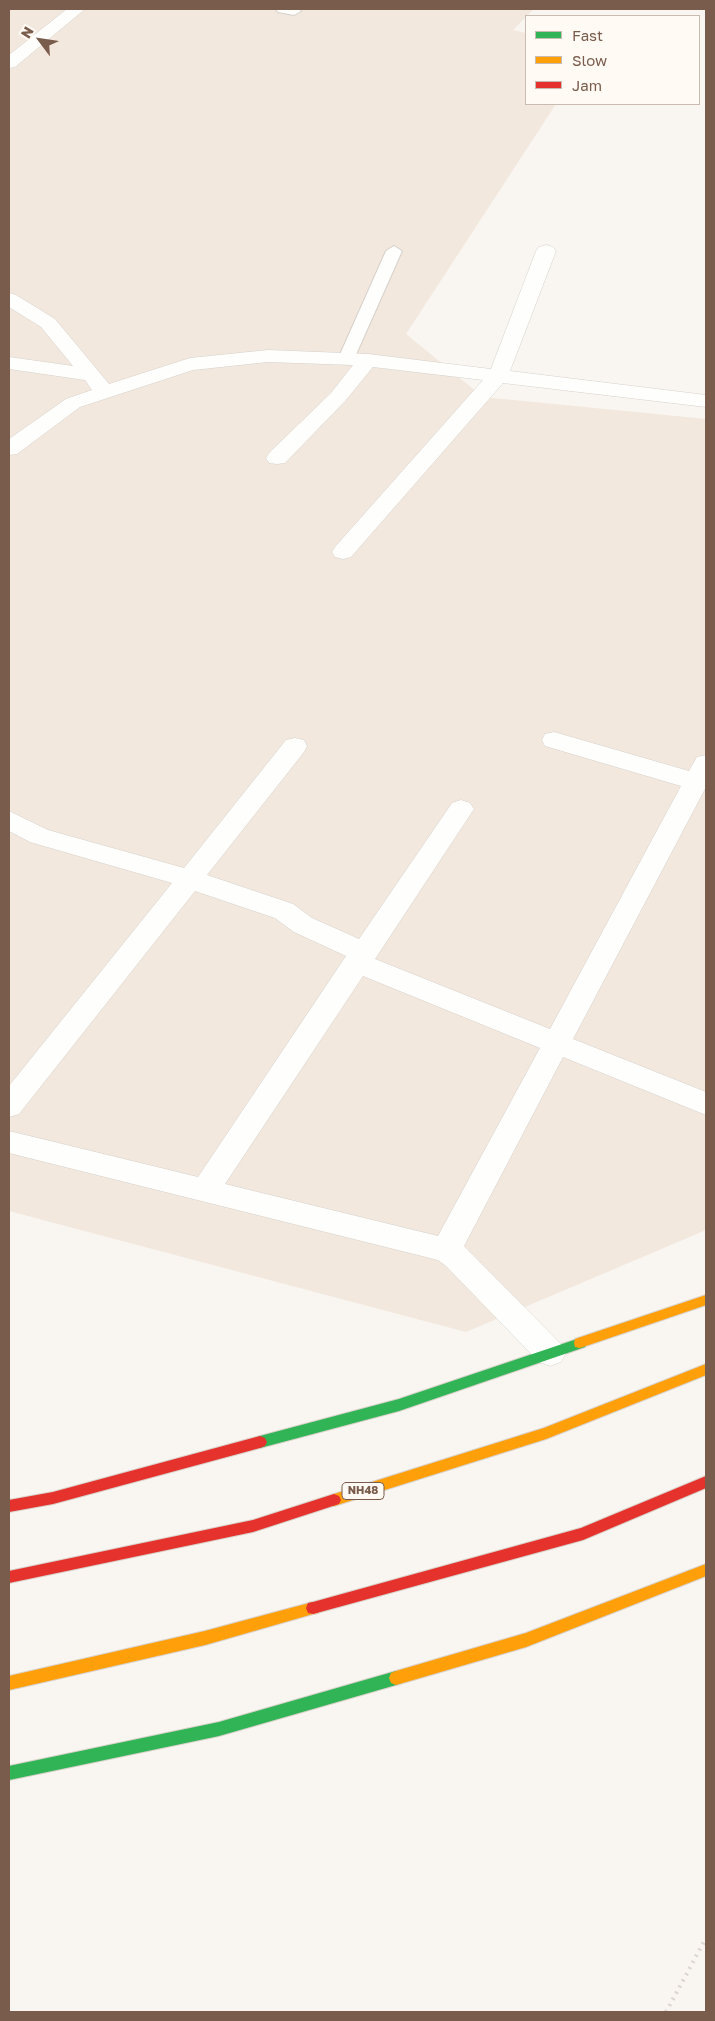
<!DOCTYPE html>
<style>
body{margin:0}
#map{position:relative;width:715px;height:2021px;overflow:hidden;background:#f9f5f0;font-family:"Golos Text",sans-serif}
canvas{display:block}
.frame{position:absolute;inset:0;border:10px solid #7a5c4d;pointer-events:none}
.legend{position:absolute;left:525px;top:15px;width:175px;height:90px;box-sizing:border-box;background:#fffaf3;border:1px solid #cabbb1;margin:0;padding:6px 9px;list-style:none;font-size:15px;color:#7a5c4d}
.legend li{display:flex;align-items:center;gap:10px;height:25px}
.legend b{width:25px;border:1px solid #cabbb1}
.north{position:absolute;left:15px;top:15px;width:50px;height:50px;-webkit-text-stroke:4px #fffaf3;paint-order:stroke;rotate:301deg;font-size:14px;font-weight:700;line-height:20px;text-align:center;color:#7a5c4d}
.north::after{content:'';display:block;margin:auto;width:18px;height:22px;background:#7a5c4d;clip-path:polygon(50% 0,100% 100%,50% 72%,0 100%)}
</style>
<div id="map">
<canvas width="715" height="2021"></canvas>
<div class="frame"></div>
<ul class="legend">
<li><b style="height:6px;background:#30b455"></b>Fast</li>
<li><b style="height:6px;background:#ff9f0a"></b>Slow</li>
<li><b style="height:6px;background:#e5322d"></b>Jam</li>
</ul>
<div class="north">N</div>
</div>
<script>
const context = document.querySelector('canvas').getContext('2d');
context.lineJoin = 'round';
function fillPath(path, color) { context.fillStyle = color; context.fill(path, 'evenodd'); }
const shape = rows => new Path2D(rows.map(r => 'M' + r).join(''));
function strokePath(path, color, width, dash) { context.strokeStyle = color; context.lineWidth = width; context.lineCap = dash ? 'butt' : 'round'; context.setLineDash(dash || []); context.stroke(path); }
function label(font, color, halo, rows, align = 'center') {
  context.font = font + ' "Golos Text",sans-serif'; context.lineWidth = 4; context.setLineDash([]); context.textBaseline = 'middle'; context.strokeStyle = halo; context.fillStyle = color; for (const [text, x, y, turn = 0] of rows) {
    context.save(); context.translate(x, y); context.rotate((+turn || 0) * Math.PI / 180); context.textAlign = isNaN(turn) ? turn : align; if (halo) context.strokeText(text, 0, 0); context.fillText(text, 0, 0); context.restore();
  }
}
const residential = shape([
 [9,9,534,9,513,30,526,33,526,104,556,104,406,334,483,397,706,419,706,1230,466,1332,9,1211]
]);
const path = shape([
 [666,2012,706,1938]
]);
const lane = shape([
 [276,9,299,9,301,11,294,15,278,12,276,9],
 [394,246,402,251,354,359,352,363,346,364,340,363,338,359,386,251,394,246]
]);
const street = shape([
 [67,9,85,9,15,67,9,68,9,55,67,9],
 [546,245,553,247,556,251,510,371,706,395,706,407,503,383,351,557,343,559,335,557,332,552,335,547,483,380,373,367,345,401,285,463,277,464,269,463,266,458,269,453,331,393,353,365,268,362,193,370,80,407,17,454,9,455,9,439,66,399,92,390,85,380,9,369,9,357,73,366,41,327,9,307,9,293,16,295,55,319,109,384,190,358,268,350,368,354,491,369,536,251,539,247,546,245],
 [554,732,689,771,697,757,706,755,706,787,573,1039,706,1092,706,1115,563,1057,464,1246,561,1344,566,1353,561,1362,550,1366,539,1362,446,1266,438,1260,9,1153,9,1131,198,1177,346,956,294,932,275,918,195,891,19,1114,9,1117,9,1086,172,883,30,842,9,831,9,811,48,830,184,868,286,740,295,738,304,740,307,746,304,752,207,875,293,904,312,918,359,939,452,803,461,800,470,803,474,809,470,815,375,959,550,1029,681,786,545,746,542,740,545,734,554,732],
 [363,976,540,1048,438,1236,225,1184,363,976]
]);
const fast = shape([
 [580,1338,585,1339,586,1343,585,1347,399,1411,260,1448,255,1446,253,1442,255,1438,260,1436,399,1399,580,1338],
 [396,1671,401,1673,403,1678,401,1683,396,1685,219,1736,9,1780,9,1766,219,1722,396,1671]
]);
const slow = shape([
 [706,1295,706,1305,580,1348,575,1347,574,1343,575,1339,706,1295],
 [706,1364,706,1375,546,1439,334,1506,329,1504,327,1500,329,1496,334,1494,544,1428,706,1364],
 [706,1564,706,1576,526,1647,396,1685,391,1683,389,1678,391,1673,396,1671,526,1633,706,1564],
 [313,1602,318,1603,320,1608,318,1613,313,1614,205,1645,9,1690,9,1676,205,1631,313,1602]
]);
const jam = shape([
 [260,1436,265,1438,267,1442,265,1446,260,1448,53,1504,9,1512,9,1500,53,1492,260,1436],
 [706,1476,706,1488,583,1540,313,1614,308,1613,306,1608,308,1603,313,1602,581,1528,706,1476],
 [334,1494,339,1496,341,1500,339,1504,253,1532,9,1583,9,1571,253,1520,334,1494]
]);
const shields = [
 [363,1491,42]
];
const shieldNames = [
 ["NH48",363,1491]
];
fillPath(residential, '#f2e8de');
strokePath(lane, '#d7d1cb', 2);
strokePath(street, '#d7d1cb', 1);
strokePath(fast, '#d9d2cb', 2);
strokePath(slow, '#d9d2cb', 2);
strokePath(jam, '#d9d2cb', 2);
strokePath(path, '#dcd5d0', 4, [2, 5]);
fillPath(lane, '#fefefd');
fillPath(street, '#fefefd');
fillPath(fast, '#30b455');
fillPath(slow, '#ff9f0a');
fillPath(jam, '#e5322d');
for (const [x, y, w] of shields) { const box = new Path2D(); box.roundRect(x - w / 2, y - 8.5, w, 17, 4); context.fillStyle = '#fffaf3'; context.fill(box); strokePath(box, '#7a5c4d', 1); }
label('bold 11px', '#7a5c4d', null, shieldNames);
</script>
